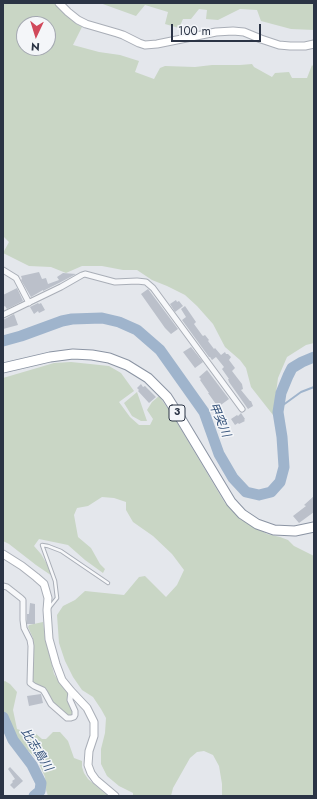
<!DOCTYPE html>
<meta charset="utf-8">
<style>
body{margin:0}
#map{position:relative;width:317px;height:799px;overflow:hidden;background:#e4e7ec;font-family:Jost,sans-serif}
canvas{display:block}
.frame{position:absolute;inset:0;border:4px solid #2b3445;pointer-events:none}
.north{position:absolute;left:16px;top:16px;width:40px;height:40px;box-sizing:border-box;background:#f4f6f9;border:1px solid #a4a8b1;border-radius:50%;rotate:184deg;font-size:11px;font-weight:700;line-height:16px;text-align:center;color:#2b3445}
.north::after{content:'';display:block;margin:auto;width:14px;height:18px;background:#d1495b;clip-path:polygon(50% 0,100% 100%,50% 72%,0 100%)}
.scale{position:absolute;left:171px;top:24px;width:90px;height:18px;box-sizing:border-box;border:2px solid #2b3445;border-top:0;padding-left:5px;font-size:12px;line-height:14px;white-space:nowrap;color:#2b3445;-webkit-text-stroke:3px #f4f6f9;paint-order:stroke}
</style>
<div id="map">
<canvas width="317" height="799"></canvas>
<div class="frame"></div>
<div class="north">N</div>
<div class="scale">100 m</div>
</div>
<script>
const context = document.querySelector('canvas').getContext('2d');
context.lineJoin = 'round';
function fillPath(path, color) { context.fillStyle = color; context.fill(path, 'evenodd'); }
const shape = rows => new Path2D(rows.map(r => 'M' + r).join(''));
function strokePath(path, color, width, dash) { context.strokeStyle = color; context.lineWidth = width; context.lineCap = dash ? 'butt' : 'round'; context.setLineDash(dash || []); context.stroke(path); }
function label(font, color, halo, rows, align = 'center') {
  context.font = font + ' Jost,"Noto Sans JP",sans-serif'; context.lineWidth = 3; context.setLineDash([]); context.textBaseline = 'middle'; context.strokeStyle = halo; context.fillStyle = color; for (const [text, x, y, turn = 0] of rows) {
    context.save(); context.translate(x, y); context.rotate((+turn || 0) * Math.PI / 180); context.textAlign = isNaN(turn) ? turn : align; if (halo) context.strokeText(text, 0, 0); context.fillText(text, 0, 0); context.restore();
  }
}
const green = shape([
 [3,3,60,3,62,11,75,23,82,27,73,45,99,52,120,55,139,61,135,72,154,79,160,68,165,66,195,67,212,65,240,65,252,64,254,67,272,77,275,73,289,72,292,78,307,78,312,65,314,67,314,343,306,345,287,357,278,378,273,415,251,387,246,368,240,360,225,347,213,324,197,306,185,295,167,286,152,280,137,270,123,270,102,266,82,266,66,273,51,267,29,266,3,253,9,242,3,236],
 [24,24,48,24,48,48,24,48],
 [100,3,314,3,314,30,291,29,261,21,257,10,240,9,218,20,206,19,207,10,199,9,191,19,183,19,179,28,165,24,168,12,145,5,136,16],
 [71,362,109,366,121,373,134,391,119,402,130,417,139,425,150,425,153,419,147,410,152,402,159,396,173,416,225,503,240,519,267,534,280,537,288,540,294,546,314,556,314,796,222,796,222,784,219,766,213,755,204,751,197,752,190,758,173,788,171,796,133,796,133,793,119,786,107,776,101,764,101,749,105,733,106,718,101,709,93,697,82,690,73,677,65,661,59,643,57,615,63,606,75,600,85,591,124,595,139,577,145,576,166,597,177,585,184,570,172,554,153,536,133,522,126,510,126,502,114,498,102,497,88,506,77,508,74,515,78,537,91,548,100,564,105,569,103,573,85,560,68,545,39,539,34,546,41,554,55,578,36,565,9,544,3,541,3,378,54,363],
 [137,392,147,421,141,421,132,416,124,403],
 [43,622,45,637,54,674,61,685,69,694,74,712,71,715,67,715,49,704,37,685,32,683,33,638,28,627,29,625],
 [5,681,10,684,17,692,13,710,17,729,23,731,35,733,42,739,46,739,53,732,60,732,68,741,74,758,82,761,82,767,84,773,88,779,108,796,48,796,46,790,45,777,37,759,26,749,10,730,3,717,3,682]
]);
const stream = shape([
 [279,408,301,392,314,387]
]);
const river = shape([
 [3,341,21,336,62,321,72,319,102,318,119,322,137,330,160,350,204,412,219,454,233,478,246,492,259,495,271,492,280,482,284,467,282,437,278,412,281,393,288,376,292,368,302,362,314,357],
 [3,717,13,740,32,765,41,783,40,791,34,796]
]);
const building = shape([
 [39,272,42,279,46,278,48,284,59,280,57,277,63,273,76,274,59,283,43,291,43,290,31,297,21,280,22,279,21,276],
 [17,288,23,301,7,309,5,306,3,307,3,295],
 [148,289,178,329,171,334,165,328,141,294],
 [176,300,177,302,179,301,183,306,175,312,170,304],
 [38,303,39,304,41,303,45,310,39,313,38,311,34,314,30,307],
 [185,306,196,322,194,324,202,335,203,336,205,335,209,340,208,341,214,349,215,348,221,355,225,352,226,354,228,354,231,357,229,360,235,368,232,371,242,384,243,389,241,390,250,401,251,401,253,406,248,409,229,382,228,379,229,379,222,369,224,367,216,357,212,360,210,357,209,357,182,320,186,317,181,309],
 [14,314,18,325,3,329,3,320],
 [191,347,203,362,195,368,183,352],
 [207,370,229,399,218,407,208,393,209,393,200,380,201,379,199,377],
 [141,384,143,387,145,386,156,397,149,403,138,391,139,390,137,388],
 [241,413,245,419,244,420,245,421,239,424,238,423,235,425,231,419,237,415,238,416],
 [314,496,314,512,299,523,293,516,306,506,304,505],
 [30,603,35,604,35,624,27,624,27,614,29,614],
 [41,694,43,703,29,706,27,696],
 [10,767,23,781,14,789,10,785,13,782,12,781,15,779,8,769]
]);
const lane = shape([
 [49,608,57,598,55,581,42,545,48,546,61,551,108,583]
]);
const street = shape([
 [3,270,16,278,29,303],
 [3,315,61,287,82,275,85,274,115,282,137,281,146,282,153,288,242,409],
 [3,586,7,587,21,598,23,600,23,620,24,628,30,640,31,646,30,683,34,686,43,690,45,693,51,704,67,718,71,718,74,717,75,715,75,711,70,700,71,691]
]);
const secondary = shape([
 [59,3,68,12,78,20,86,24,117,33,123,35,139,43,145,45,157,44,216,32,233,31,244,32,261,39,279,45,290,46,305,46,314,44],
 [3,554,22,566,36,577,44,584,48,598,47,610,49,639,56,664,62,680,71,691,87,708,94,722,94,736,89,751,88,765,91,773,96,780,115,796]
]);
const highway = shape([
 [3,368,50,357,73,354,92,355,109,358,127,365,148,378,167,397,181,419,231,502,242,514,257,524,274,530,295,531,314,527]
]);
const shields = [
 [177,413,16]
];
const shieldNames = [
 ["3",177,413]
];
const waterNames = [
 ["甲突川",219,420,67],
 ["比志島川",36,750,58]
];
fillPath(green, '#c9d6c5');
strokePath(stream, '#9fb4cc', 2);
strokePath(river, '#9fb4cc', 11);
fillPath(building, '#bbc0ca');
strokePath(lane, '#a9aeb7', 4.5);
strokePath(street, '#a9aeb7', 7);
strokePath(secondary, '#a9aeb7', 9);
strokePath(highway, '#8b94a3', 11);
strokePath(lane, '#f7f8fa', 2.5);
strokePath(street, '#f7f8fa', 5);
strokePath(secondary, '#fff', 7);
strokePath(highway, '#fff', 9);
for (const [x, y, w] of shields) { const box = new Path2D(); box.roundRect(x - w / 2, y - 8, w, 16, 3); context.fillStyle = '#f4f6f9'; context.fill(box); strokePath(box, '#2b3445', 1); }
label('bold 10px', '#2b3445', null, shieldNames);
label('italic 12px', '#34527a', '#f4f6f9', waterNames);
</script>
